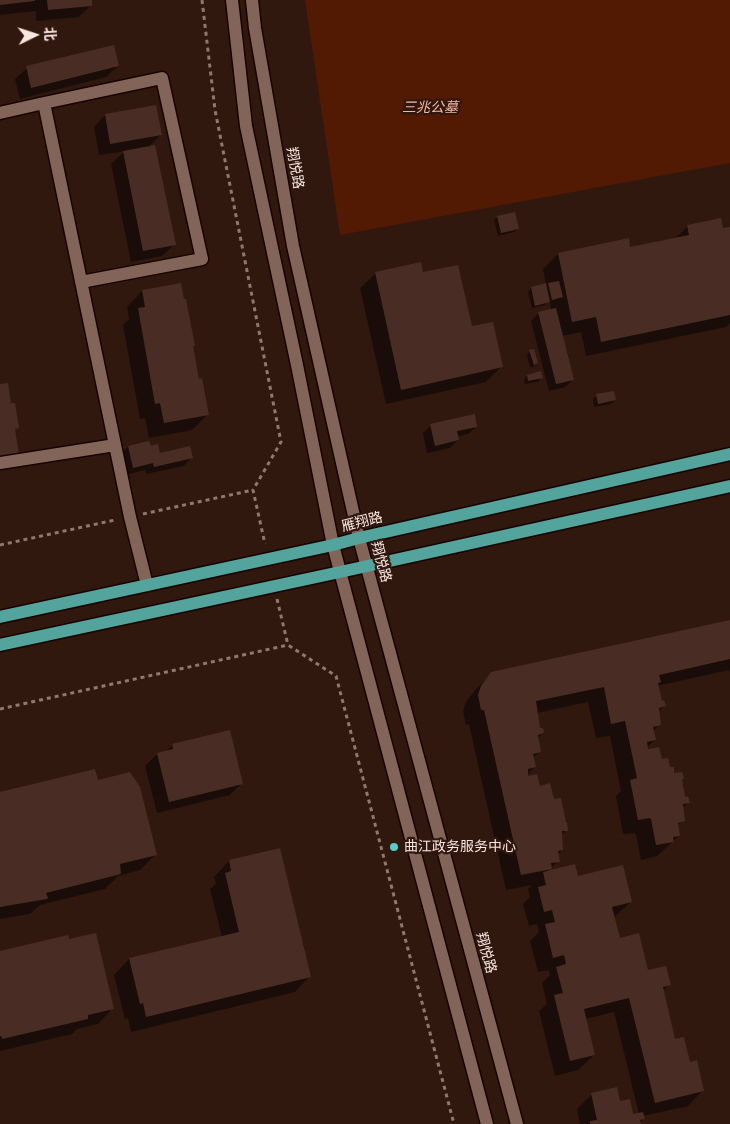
<!DOCTYPE html>
<meta charset="utf-8">
<style>
body{margin:0}
#map{position:relative;width:730px;height:1124px;overflow:hidden;background:#31180f;font-family:"Crimson Pro","Noto Sans SC",serif}
canvas{display:block}
.north{position:absolute;left:10px;top:10px;width:50px;height:50px;-webkit-text-stroke:4px #31180f;paint-order:stroke;rotate:86deg;font-size:14px;font-weight:700;line-height:20px;text-align:center;color:#f8e6e0}
.north::after{content:'';display:block;margin:auto;width:18px;height:22px;background:#f8e6e0;clip-path:polygon(50% 0,100% 100%,50% 72%,0 100%)}
</style>
<div id="map">
<canvas width="730" height="1124"></canvas>
<div class="north">北</div>
</div>
<script>
const context = document.querySelector('canvas').getContext('2d');
context.lineJoin = 'round';
function fillPath(path, color) { context.fillStyle = color; context.fill(path, 'evenodd'); }
const shape = rows => new Path2D(rows.map(r => 'M' + r).join(''));
function strokePath(path, color, width, dash) { context.strokeStyle = color; context.lineWidth = width; context.lineCap = dash ? 'butt' : 'round'; context.setLineDash(dash || []); context.stroke(path); }
function label(font, color, halo, rows, align = 'center') {
  context.font = font + ' "Crimson Pro","Noto Sans SC",serif'; context.lineWidth = 4.5; context.setLineDash([]); context.textBaseline = 'middle'; context.strokeStyle = halo; context.fillStyle = color; for (const [text, x, y, turn = 0] of rows) {
    context.save(); context.translate(x, y); context.rotate((+turn || 0) * Math.PI / 180); context.textAlign = isNaN(turn) ? turn : align; if (halo) context.strokeText(text, 0, 0); context.fillText(text, 0, 0); context.restore();
  }
}
const green = shape([
 [305,0,730,0,730,163,340,235]
]);
const shadow = shape([
 [0,0,90,0,91,5,79,17,36,21,36,11,0,15],
 [118,66,106,77,20,99,15,79,27,68],
 [105,115,160,135,148,148,174,245,162,256,131,262,111,164,125,151,99,155,94,127],
 [498,217,518,229,514,232,498,236,494,220],
 [688,226,722,230,730,228,730,323,726,327,586,356,581,332,562,336,573,380,565,387,549,391,531,321,539,313,551,310,550,303,549,302,545,305,532,308,528,292,531,288,546,285,543,269,558,254,629,249,674,240],
 [376,273,422,274,471,328,502,366,486,382,386,404,360,288],
 [180,284,192,347,207,415,192,430,149,438,145,418,140,419,123,325,129,319,127,307,142,291],
 [530,351,537,363,533,367,530,367,527,355],
 [527,376,541,378,538,382,525,384,524,379],
 [597,395,615,400,611,404,594,407,593,399],
 [431,425,476,427,468,434,457,437,458,440,450,448,427,453,423,433],
 [148,443,150,447,159,455,191,458,184,466,146,474,145,470,125,475,120,455,128,447],
 [730,622,730,673,729,670,657,686,661,703,664,706,658,712,660,724,653,731,655,740,647,747,647,749,669,769,673,774,680,779,684,797,688,802,682,809,683,820,677,826,679,836,657,856,641,860,636,835,634,833,623,834,616,796,621,791,610,736,596,738,588,702,537,713,539,729,543,733,538,738,540,751,533,758,535,767,527,775,553,801,566,830,561,835,562,850,557,855,558,861,547,872,577,877,631,902,614,917,619,939,647,972,669,985,663,991,675,1040,689,1063,703,1090,688,1106,643,1116,643,1119,639,1124,580,1124,577,1109,592,1094,619,1103,632,1116,639,1114,614,1012,585,1019,594,1055,578,1070,555,1076,539,1011,547,1004,542,983,550,975,549,970,538,972,530,941,539,932,537,924,529,926,523,904,530,897,528,889,532,885,506,890,469,724,466,725,463,711,466,702,476,689,492,673],
 [172,745,242,783,230,795,157,813,145,766,157,754,166,752],
 [97,781,155,855,140,870,118,876,105,889,40,905,30,914,0,919,0,793],
 [279,849,310,976,295,992,131,1032,128,1018,125,1019,114,975,129,959,222,937,210,889,216,884,214,877,229,861],
 [0,952,113,1008,98,1024,77,1029,72,1034,0,1051]
]);
const building = shape([
 [0,0,35,0,35,1,0,5],
 [47,0,92,0,92,6,48,10],
 [114,45,119,66,31,88,26,66],
 [156,105,162,135,110,144,105,114],
 [155,145,176,245,143,251,123,151],
 [515,212,519,229,501,233,497,216],
 [721,218,723,228,730,227,730,315,601,342,596,317,572,322,558,253,629,238,630,247,689,235,687,225],
 [421,262,423,272,458,265,472,326,493,322,503,367,401,390,375,272],
 [559,281,563,297,552,300,548,283],
 [181,283,184,299,186,299,195,346,193,346,199,379,202,378,209,415,164,423,160,403,155,404,138,308,145,307,142,290],
 [546,283,550,302,535,306,531,287],
 [556,308,574,380,556,384,538,312],
 [534,349,538,363,534,365,529,350],
 [541,371,543,378,528,381,527,375],
 [8,383,11,403,15,403,19,428,15,429,19,455,0,458,0,384],
 [614,391,616,400,598,404,596,394],
 [475,414,477,427,457,431,459,440,435,446,430,424],
 [149,441,151,446,158,444,160,453,190,446,193,458,154,467,153,463,133,468,128,446],
 [730,620,730,659,659,675,661,682,658,683,662,701,664,700,666,706,659,708,661,725,653,727,656,740,647,742,648,749,649,749,659,747,662,759,668,758,670,767,674,767,674,773,682,772,684,778,682,780,685,796,686,797,688,796,689,800,690,803,683,804,685,821,678,823,680,836,673,837,674,842,656,845,651,819,650,818,638,820,630,780,637,778,625,721,611,724,604,687,536,701,540,728,543,728,544,733,538,735,541,752,533,754,536,767,528,769,528,776,537,774,540,786,550,783,554,799,561,798,566,822,567,823,568,831,562,831,563,850,558,851,560,862,551,863,552,869,521,875,484,710,481,710,478,695,481,686,491,672],
 [230,730,243,784,169,802,157,753,173,749,172,744],
 [95,769,98,780,130,772,140,787,157,855,120,864,121,874,46,893,48,898,47,899,0,907,0,792],
 [280,848,311,977,146,1017,143,1003,140,1004,129,958,239,932,225,873,231,871,229,860],
 [575,864,578,876,623,865,632,902,612,907,620,938,639,933,648,970,666,966,671,985,663,987,675,1039,684,1037,690,1062,697,1060,704,1091,655,1103,629,998,584,1009,595,1055,570,1061,554,995,563,993,556,967,566,964,564,955,553,958,545,924,555,922,552,910,544,912,538,887,546,885,543,872],
 [96,933,114,1009,88,1015,88,1019,2,1039,1,1036,0,1036,0,951,68,935,69,939],
 [617,1087,620,1101,630,1099,633,1114,643,1112,645,1119,640,1120,641,1124,590,1124,590,1121,597,1120,591,1093]
]);
const path = shape([
 [202,0,215,110,281,442,253,490,265,544],
 [143,514,253,490],
 [0,545,115,520],
 [277,599,288,645],
 [0,709,288,645,336,676,454,1124]
]);
const minor = shape([
 [232,0,246,126,297,365,333,545,487,1124],
 [252,0,255,28,293,246,359,538,517,1124],
 [44,103,162,78,202,259,81,282],
 [0,113,44,103,130,517,147,585],
 [0,463,115,445]
]);
const major = shape([
 [0,617,333,545,359,538,730,454],
 [0,645,340,572,730,486]
]);
const markers = [
 [394,847,5,"#53cdca"]
];
const parkNames = [
 ["三兆公墓",430,108]
];
const streetNames = [
 ["翔悦路",295,168,80],
 ["雁翔路",362,522,-14],
 ["翔悦路",381,562,75],
 ["翔悦路",486,953,75]
];
const poiNames = [
 ["曲江政务服务中心",404,847]
];
fillPath(green, '#521903');
fillPath(shadow, '#0007');
fillPath(building, '#492d24');
strokePath(minor, '#170300', 15);
strokePath(major, '#170300', 15);
strokePath(path, '#8e7870', 3, [4, 4]);
strokePath(minor, '#836459', 12);
strokePath(major, '#52a49d', 12);
for (const [x, y, r, color] of markers) { const dot = new Path2D(); dot.arc(x, y, r, 0, 2 * Math.PI); context.fillStyle = color; context.fill(dot); strokePath(dot, '#31180f', 2); }
label('italic 14px', '#f4b7a3', '#31180f', parkNames);
label('14px', '#f8e6e0', '#31180f', streetNames);
label('14px', '#f8e6e0', '#31180f', poiNames, 'left');
</script>
